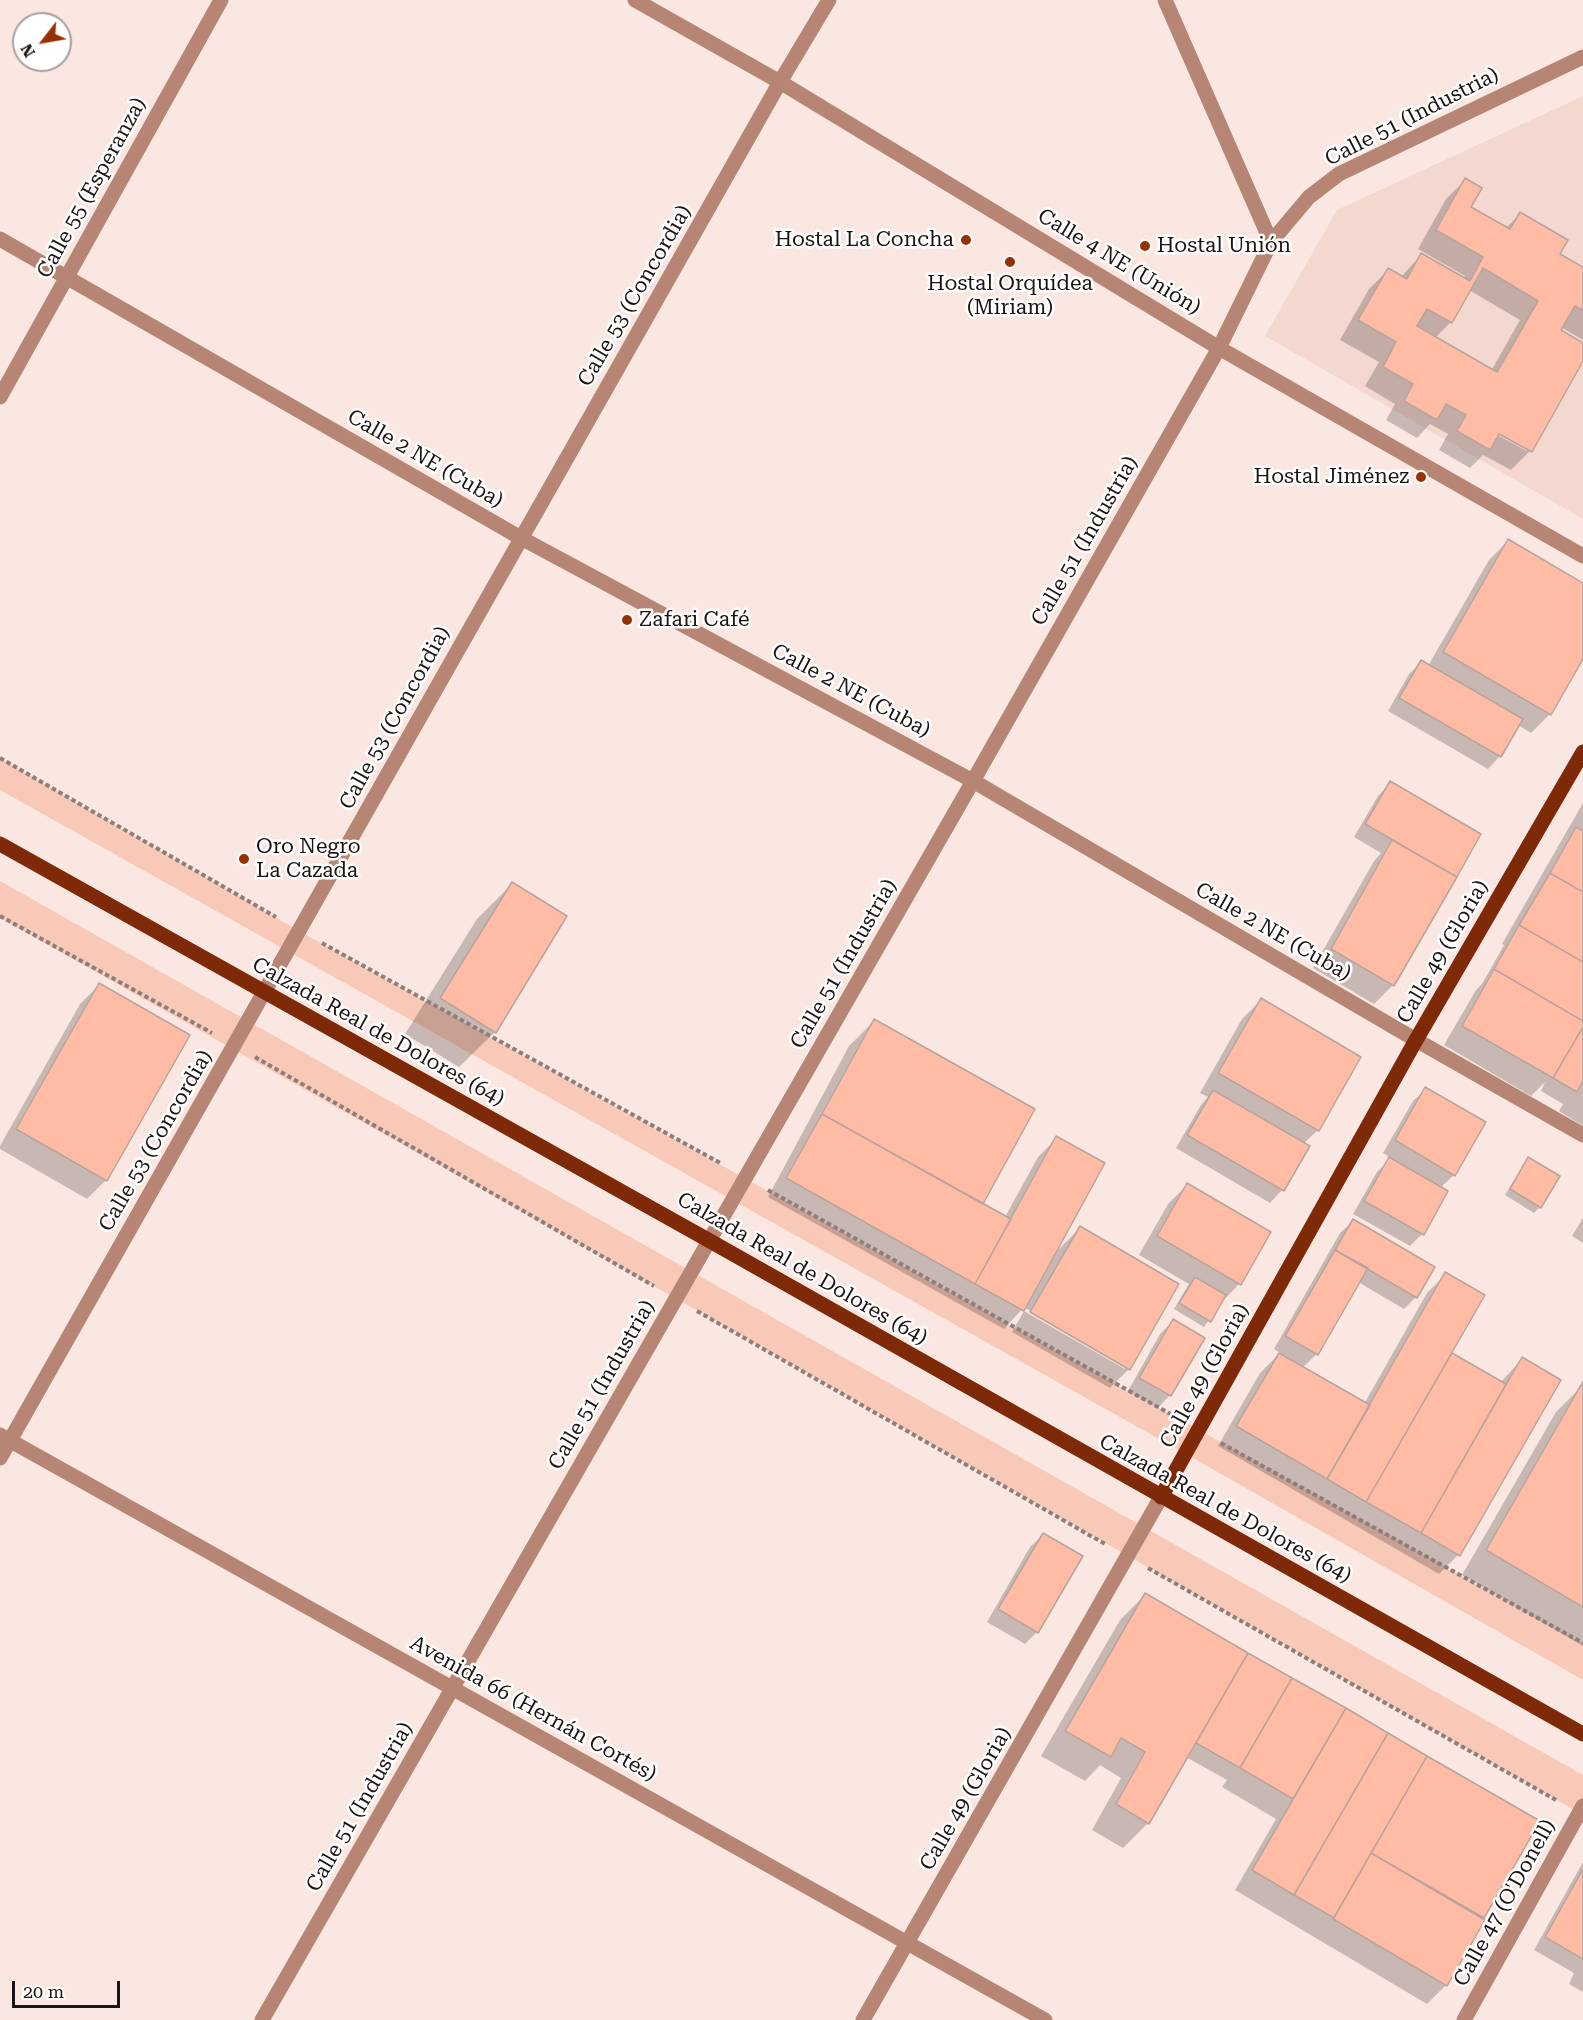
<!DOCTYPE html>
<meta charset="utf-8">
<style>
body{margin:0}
#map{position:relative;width:1583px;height:2020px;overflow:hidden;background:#fbe7e1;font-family:"Roboto Serif",serif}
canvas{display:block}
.north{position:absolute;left:12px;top:12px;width:60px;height:60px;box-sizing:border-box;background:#fff;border:2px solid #a4a1a0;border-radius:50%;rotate:239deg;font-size:16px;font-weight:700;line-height:24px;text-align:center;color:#1b1412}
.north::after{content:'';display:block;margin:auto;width:21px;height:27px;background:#973103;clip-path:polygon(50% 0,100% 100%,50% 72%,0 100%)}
.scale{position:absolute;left:12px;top:1981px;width:108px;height:27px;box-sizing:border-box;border:3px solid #1b1412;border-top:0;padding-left:8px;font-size:18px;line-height:21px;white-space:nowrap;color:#1b1412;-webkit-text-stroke:4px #fff;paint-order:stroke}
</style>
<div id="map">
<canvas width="1583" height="2020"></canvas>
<div class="north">N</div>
<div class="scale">20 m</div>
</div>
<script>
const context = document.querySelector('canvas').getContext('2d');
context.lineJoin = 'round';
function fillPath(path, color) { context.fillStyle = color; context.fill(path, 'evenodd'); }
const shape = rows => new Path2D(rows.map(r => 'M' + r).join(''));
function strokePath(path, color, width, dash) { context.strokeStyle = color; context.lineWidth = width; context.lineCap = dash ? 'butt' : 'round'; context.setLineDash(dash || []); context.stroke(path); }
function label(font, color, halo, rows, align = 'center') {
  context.font = font + ' "Roboto Serif",serif'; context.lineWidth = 5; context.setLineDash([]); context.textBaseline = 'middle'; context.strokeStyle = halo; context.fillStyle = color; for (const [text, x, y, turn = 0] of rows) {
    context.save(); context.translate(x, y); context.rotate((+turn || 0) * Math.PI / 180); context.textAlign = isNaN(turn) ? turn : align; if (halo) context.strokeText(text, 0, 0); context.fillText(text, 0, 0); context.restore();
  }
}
const built = shape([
 [1583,96,1583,519,1265,336,1337,210]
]);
const green = shape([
 [0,758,299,931,1583,1643,1583,1680,1186,1454,0,790],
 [0,881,1583,1775,1583,1815,675,1298,0,918]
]);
const shadow = shape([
 [1465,180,1469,207,1506,228,1520,214,1558,255,1583,269,1583,340,1561,327,1559,331,1583,344,1583,358,1530,451,1511,470,1483,455,1470,468,1439,450,1448,434,1430,424,1417,438,1386,420,1395,404,1365,386,1379,362,1340,340,1369,289,1388,270,1401,277,1421,255,1464,280,1465,276,1418,249,1446,199],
 [1469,290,1520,320,1491,371,1435,338,1451,322],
 [1493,429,1527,448,1527,451,1492,432],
 [1508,541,1583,585,1583,656,1550,714,1531,733,1518,725,1500,756,1488,769,1388,711,1409,674,1421,662,1428,666,1489,560],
 [1390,783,1479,835,1393,985,1374,1004,1313,968,1374,861,1381,853,1354,837,1378,796],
 [1583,803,1583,1126,1559,1111,1563,1104,1541,1091,1545,1082,1531,1096,1444,1045,1476,990,1482,984,1504,945,1502,944],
 [512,884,565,917,495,1032,459,1067,405,1034,477,919],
 [99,985,106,1180,87,1199,0,1149,0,1146,80,1004],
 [1261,1000,1359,1057,1318,1130,1303,1144,1308,1147,1282,1190,1270,1203,1176,1148,1201,1105,1208,1097,1200,1093,1242,1019],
 [874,1021,981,1204,1005,1217,1038,1157,1057,1138,1056,1252,1080,1228,1177,1285,1129,1369,1110,1388,1012,1332,1024,1311,1125,1369,1125,1366,1024,1307,1004,1329,768,1197,849,1046],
 [1426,1089,1454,1175,1440,1188,1422,1234,1410,1246,1353,1214,1377,1172,1391,1158,1383,1153,1413,1101],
 [1529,1159,1540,1207,1534,1213,1505,1195,1523,1165],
 [1187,1185,1239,1284,1221,1303,1204,1327,1174,1309,1189,1284,1139,1255,1168,1204],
 [1583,1218,1583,1243,1572,1236],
 [1353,1221,1416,1297,1404,1309,1358,1282,1317,1354,1302,1368,1364,1404,1427,1293,1446,1274,1450,1354,1500,1383,1522,1359,1559,1380,1458,1555,1439,1574,1218,1446,1260,1373,1280,1353,1274,1349,1340,1233],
 [1173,1321,1170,1395,1158,1408,1128,1391,1160,1334],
 [1583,1380,1583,1646,1462,1575,1556,1412,1576,1392],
 [1043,1535,1037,1632,1025,1644,987,1622,1030,1547],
 [1145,1595,1538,1822,1446,1985,1427,2004,1235,1890,1276,1819,1222,1787,1227,1780,1186,1757,1148,1823,1123,1848,1092,1830,1121,1778,1100,1765,1085,1781,1041,1756,1120,1620],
 [1583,1862,1583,1992,1569,1984,1574,1973,1534,1950]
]);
const building = shape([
 [1465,178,1482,188,1471,207,1510,229,1520,212,1568,240,1560,254,1583,267,1583,310,1575,306,1561,330,1583,343,1583,361,1532,452,1499,434,1490,450,1457,431,1466,415,1446,404,1437,420,1404,401,1413,384,1383,367,1396,342,1358,320,1388,268,1407,279,1421,253,1470,281,1483,257,1436,230,1465,178],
 [1483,268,1538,301,1497,372,1417,326,1427,309,1452,323,1483,268],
 [1508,539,1583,583,1583,659,1551,715,1443,652,1508,539],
 [1421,660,1523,719,1501,757,1399,698,1421,660],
 [1390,781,1481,834,1457,877,1365,824,1390,781],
 [1576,827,1583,831,1583,892,1550,873,1576,827],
 [1392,840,1457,877,1394,986,1331,949,1392,840],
 [1550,873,1583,892,1583,962,1519,925,1550,873],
 [512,882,567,916,496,1033,440,998,512,882],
 [1519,925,1583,962,1583,1021,1494,969,1519,925],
 [1494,969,1583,1021,1583,1027,1553,1078,1462,1026,1494,969],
 [99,983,190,1035,107,1181,16,1129,99,983],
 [1261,998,1361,1057,1319,1131,1218,1073,1261,998],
 [874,1019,1035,1109,983,1204,822,1114,874,1019],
 [1583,1027,1583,1081,1577,1092,1553,1078,1583,1027],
 [1425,1087,1486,1122,1455,1176,1395,1140,1425,1087],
 [1213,1090,1310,1146,1284,1191,1187,1135,1213,1090],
 [822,1114,1011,1219,975,1284,786,1178,822,1114],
 [1056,1136,1105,1163,1024,1311,975,1284,1056,1136],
 [1389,1157,1448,1191,1424,1235,1364,1201,1389,1157],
 [1528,1157,1560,1176,1541,1208,1510,1189,1528,1157],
 [1187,1183,1271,1232,1241,1285,1157,1236,1187,1183],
 [1353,1219,1435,1267,1417,1298,1335,1250,1353,1219],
 [1080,1226,1179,1284,1130,1370,1030,1312,1080,1226],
 [1335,1250,1368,1268,1318,1355,1285,1336,1335,1250],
 [1445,1272,1485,1295,1366,1502,1327,1479,1445,1272],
 [1195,1277,1226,1295,1211,1322,1179,1303,1195,1277],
 [1173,1319,1205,1338,1171,1396,1139,1378,1173,1319],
 [1279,1353,1370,1405,1327,1479,1236,1426,1279,1353],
 [1452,1353,1506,1384,1421,1533,1366,1502,1452,1353],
 [1522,1357,1561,1380,1460,1556,1421,1533,1522,1357],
 [1581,1385,1583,1386,1583,1607,1486,1550,1581,1385],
 [1043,1533,1083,1556,1038,1633,998,1609,1043,1533],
 [1145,1593,1248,1653,1149,1824,1116,1804,1145,1752,1121,1738,1111,1757,1065,1731,1145,1593],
 [1248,1653,1292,1678,1240,1768,1196,1743,1248,1653],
 [1292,1678,1346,1708,1293,1799,1240,1768,1292,1678],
 [1346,1708,1388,1733,1294,1895,1252,1870,1346,1708],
 [1388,1733,1427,1756,1334,1918,1294,1895,1388,1733],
 [1427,1756,1540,1821,1484,1918,1371,1853,1427,1756],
 [1371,1853,1485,1920,1447,1986,1333,1919,1371,1853],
 [1583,1869,1583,1959,1545,1937,1583,1869]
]);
const path = shape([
 [0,758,276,917],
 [0,916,212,1033],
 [322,943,722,1164],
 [255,1057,654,1286],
 [768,1190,1176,1417],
 [697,1311,1105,1544],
 [1221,1443,1583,1643],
 [1148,1568,1556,1800]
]);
const minor = shape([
 [635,0,780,82,1219,348,1583,556],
 [1165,0,1271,242],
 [0,239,521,538,973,781,1416,1040,1583,1135],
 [0,397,221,0],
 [0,1435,1045,2020],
 [0,1458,780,82,829,0],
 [262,2020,973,781,1219,348,1271,242,1309,197,1339,174,1583,57],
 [863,2020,1161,1497],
 [1464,2020,1583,1806]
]);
const major = shape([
 [0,844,710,1241,1583,1734],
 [1161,1497,1416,1040,1583,752]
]);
const markers = [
 [966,240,6,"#973103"],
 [1145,246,6,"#973103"],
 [1010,262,6,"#973103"],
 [1421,477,6,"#973103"],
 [627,620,6,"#973103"],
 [244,859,6,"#973103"]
];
const streetNames = [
 ["Calle 51 (Industria)",1412,117,-27],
 ["Calle 55 (Esperanza)",92,188,-61],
 ["Calle 4 NE (Unión)",1119,262,31],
 ["Calle 53 (Concordia)",635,296,-60],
 ["Calle 2 NE (Cuba)",425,459,30],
 ["Calle 51 (Industria)",1085,541,-60],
 ["Calle 2 NE (Cuba)",851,691,28],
 ["Calle 53 (Concordia)",395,718,-61],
 ["Calle 2 NE (Cuba)",1273,932,30],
 ["Calle 49 (Gloria)",1443,952,-60],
 ["Calle 51 (Industria)",844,964,-60],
 ["Calzada Real de Dolores (64)",378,1032,29],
 ["Calle 53 (Concordia)",156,1141,-60],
 ["Calzada Real de Dolores (64)",802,1269,30],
 ["Calle 49 (Gloria)",1205,1376,-61],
 ["Calle 51 (Industria)",602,1385,-60],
 ["Calzada Real de Dolores (64)",1225,1509,29],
 ["Avenida 66 (Hernán Cortés)",533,1709,29],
 ["Calle 49 (Gloria)",966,1799,-60],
 ["Calle 51 (Industria)",360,1807,-60],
 ["Calle 47 (O'Donell)",1505,1903,-61]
];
const poiNames = [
 ["Hostal La Concha",954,240,"right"],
 ["Hostal Unión",1157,246],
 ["Hostal Orquídea",1010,284,"center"],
 ["(Miriam)",1010,308,"center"],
 ["Hostal Jiménez",1409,477,"right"],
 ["Zafari Café",639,620],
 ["Oro Negro",256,847],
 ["La Cazada",256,871]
];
fillPath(built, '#f4d8cf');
fillPath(green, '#f9c9b8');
fillPath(shadow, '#0003');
fillPath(building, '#ffbba4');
strokePath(building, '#b7a49e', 1.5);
strokePath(path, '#8c7f7b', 4, [4.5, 3]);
strokePath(minor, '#b68574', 15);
strokePath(major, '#7e2a08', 15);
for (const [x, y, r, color] of markers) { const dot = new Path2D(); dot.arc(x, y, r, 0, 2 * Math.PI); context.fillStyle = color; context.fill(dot); strokePath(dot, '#fff', 2); }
label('21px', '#1b1412', '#fff', streetNames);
label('21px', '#1b1412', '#fff', poiNames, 'left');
</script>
